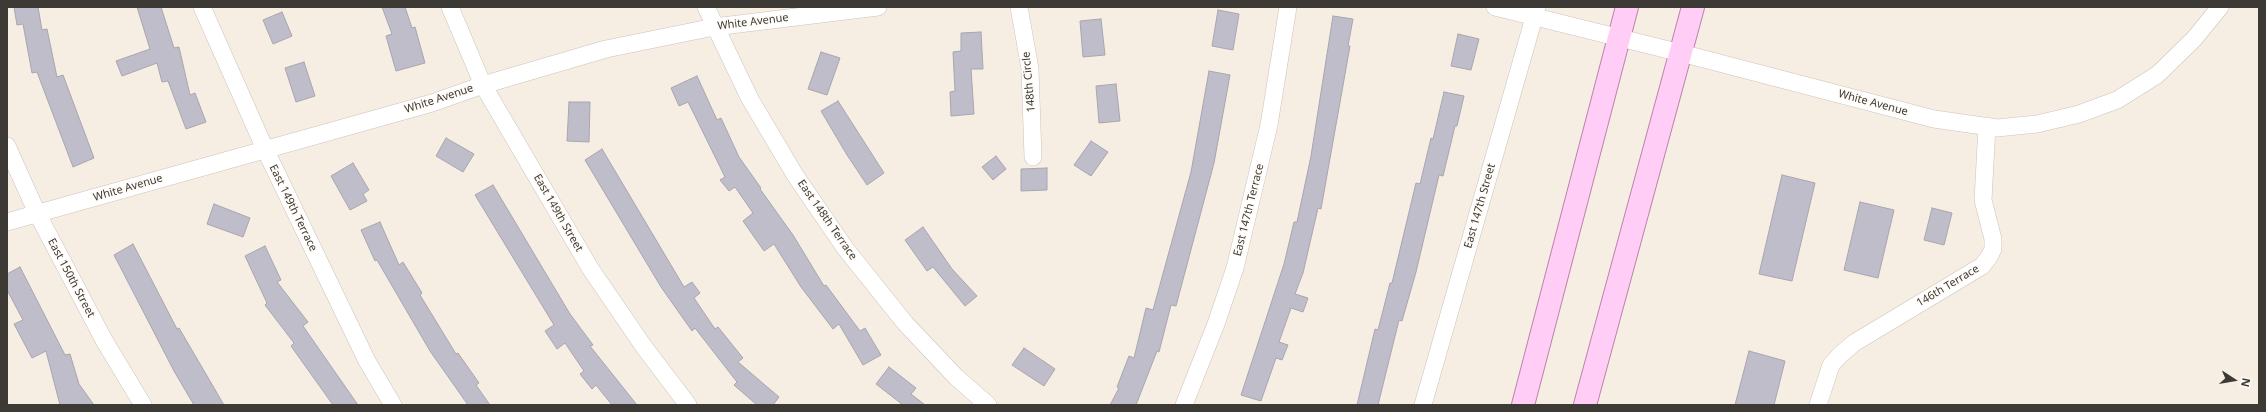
<!DOCTYPE html>
<style>
body{margin:0}
#map{position:relative;width:2266px;height:412px;overflow:hidden;background:#f6ede3;font-family:"Noto Sans",sans-serif}
canvas{display:block}
.frame{position:absolute;inset:0;border:8px solid #3d3a36;pointer-events:none}
.north{position:absolute;left:2214px;top:360px;width:40px;height:40px;-webkit-text-stroke:3px #fffbf7;paint-order:stroke;rotate:102deg;font-size:11px;font-weight:700;line-height:16px;text-align:center;color:#3d3a36}
.north::after{content:'';display:block;margin:auto;width:14px;height:18px;background:#3d3a36;clip-path:polygon(50% 0,100% 100%,50% 72%,0 100%)}
</style>
<div id="map">
<canvas width="2266" height="412"></canvas>
<div class="frame"></div>
<div class="north">N</div>
</div>
<script>
const context = document.querySelector('canvas').getContext('2d');
context.lineJoin = 'round';
function fillPath(path, color) { context.fillStyle = color; context.fill(path, 'evenodd'); }
const shape = rows => new Path2D(rows.map(r => 'M' + r).join(''));
function strokePath(path, color, width, dash) { context.strokeStyle = color; context.lineWidth = width; context.lineCap = dash ? 'butt' : 'round'; context.setLineDash(dash || []); context.stroke(path); }
function label(font, color, halo, rows, align = 'center') {
  context.font = font + ' "Noto Sans",sans-serif'; context.lineWidth = 3.5; context.setLineDash([]); context.textBaseline = 'middle'; context.strokeStyle = halo; context.fillStyle = color; for (const [text, x, y, turn = 0] of rows) {
    context.save(); context.translate(x, y); context.rotate((+turn || 0) * Math.PI / 180); context.textAlign = isNaN(turn) ? turn : align; if (halo) context.strokeText(text, 0, 0); context.fillText(text, 0, 0); context.restore();
  }
}
const building = shape([
 [14,7,38,7,42,30,47,29,57,77,63,75,94,158,73,167,37,72,32,73,23,24,17,25,14,7],
 [137,7,161,7,174,48,179,47,190,95,195,93,206,122,186,129,168,81,162,82,157,63,122,76,116,61,150,49,137,7],
 [382,7,405,7,412,28,415,27,425,63,396,71,386,36,392,34,382,7],
 [1218,10,1239,14,1233,50,1212,46,1218,10],
 [282,12,292,36,273,44,263,20,282,12],
 [1333,16,1353,19,1348,46,1350,46,1321,209,1318,208,1303,273,1295,294,1308,298,1303,312,1291,308,1279,342,1288,345,1282,360,1276,358,1261,401,1241,395,1284,264,1294,222,1297,222,1311,156,1333,16],
 [1101,19,1105,55,1083,57,1080,21,1101,19],
 [981,32,983,69,971,69,974,114,951,116,950,92,955,91,953,52,961,51,961,33,981,32],
 [1458,34,1479,39,1471,70,1451,66,1458,34],
 [821,52,840,58,827,95,808,89,821,52],
 [304,62,315,96,296,102,285,68,304,62],
 [1209,71,1230,75,1214,163,1176,306,1171,305,1159,352,1157,351,1136,405,1110,405,1119,388,1117,387,1129,356,1134,358,1146,308,1153,310,1191,172,1209,71],
 [697,76,717,120,721,118,739,157,761,188,760,189,793,235,824,286,826,285,860,331,865,328,881,355,863,365,839,324,833,329,801,287,774,244,764,251,743,221,753,213,735,187,729,191,720,180,725,177,696,118,688,102,679,106,671,88,697,76],
 [1116,84,1120,121,1099,123,1096,86,1116,84],
 [1444,92,1464,96,1457,126,1455,126,1443,176,1439,175,1416,272,1402,321,1399,320,1378,405,1357,405,1375,329,1378,330,1390,283,1392,283,1416,183,1420,184,1431,138,1433,139,1444,92],
 [838,101,884,173,867,185,847,155,821,111,838,101],
 [569,102,590,102,589,142,567,141,569,102],
 [446,138,474,154,463,172,436,156,446,138],
 [1091,141,1108,152,1091,176,1074,165,1091,141],
 [602,149,684,287,692,282,700,293,694,298,715,329,718,327,743,358,738,362,779,397,773,405,757,405,734,385,737,382,695,328,692,331,661,287,585,160,602,149],
 [996,156,1006,169,993,180,982,167,996,156],
 [353,163,369,190,363,194,367,201,350,210,331,176,353,163],
 [1047,168,1047,190,1021,191,1021,169,1047,168],
 [1782,175,1815,183,1792,281,1759,274,1782,175],
 [493,185,570,314,593,345,590,346,637,405,612,405,596,385,592,389,580,374,584,371,565,343,557,349,545,331,554,325,475,195,493,185],
 [1860,202,1894,210,1878,278,1844,270,1860,202],
 [214,204,250,218,243,237,207,224,214,204],
 [1932,208,1952,213,1944,245,1924,240,1932,208],
 [380,222,399,265,403,262,422,293,420,295,456,354,458,353,479,383,476,385,490,405,468,405,430,351,377,260,375,261,361,230,380,222],
 [923,227,952,269,977,296,965,306,933,267,927,271,905,240,923,227],
 [133,244,177,329,179,328,224,405,194,405,174,371,114,255,133,244],
 [265,246,281,280,277,282,308,322,303,326,358,405,333,405,291,346,294,343,265,305,267,303,245,256,265,246],
 [20,267,65,355,70,354,79,384,94,405,60,405,46,351,32,358,14,324,23,320,7,290,7,274,20,267],
 [1024,348,1055,369,1044,386,1012,365,1024,348],
 [1749,351,1785,361,1774,405,1735,405,1749,351],
 [889,367,916,388,911,394,925,405,903,405,876,384,889,367]
]);
const minor = shape([
 [202,7,265,149,367,361,393,405],
 [450,7,483,85,590,268,644,347,688,405],
 [706,7,750,99,795,175,845,248,905,323,956,377,988,405],
 [1019,7,1030,69,1033,157],
 [1495,7,1681,53,1934,119,1997,128,2037,124,2079,114,2117,100,2157,75,2194,39,2220,7],
 [7,146,37,213,105,342,143,405],
 [7,222,432,103,483,85,606,49,714,27,878,7],
 [1184,405,1216,324,1235,268,1269,125,1288,7],
 [1423,405,1537,7],
 [1818,405,1831,365,1840,355,1854,343,1982,266,1989,257,1993,249,1993,239,1983,200,1987,126]
]);
const major = shape([
 [1523,405,1627,7],
 [1585,405,1693,7]
]);
const streetNames = [
 ["White Avenue",753,22,-7],
 ["148th Circle",1029,82,-95],
 ["White Avenue",439,99,-18],
 ["White Avenue",1873,103,15],
 ["White Avenue",128,188,-16],
 ["East 147th Street",1480,206,-74],
 ["East 149th Terrace",293,208,64],
 ["East 147th Terrace",1249,210,-76],
 ["East 149th Street",558,213,60],
 ["East 148th Terrace",827,220,55],
 ["East 150th Street",71,278,62],
 ["146th Terrace",1948,286,-31]
];
fillPath(building, '#bfbdc9');
strokePath(building, '#a7a5b0', 1);
strokePath(minor, '#ccc3ba', 18);
strokePath(major, '#bb83ae', 24);
strokePath(minor, '#fff', 17);
strokePath(major, '#ffcdf5', 22);
label('11px', '#3d3a36', '#fffbf7', streetNames);
</script>
